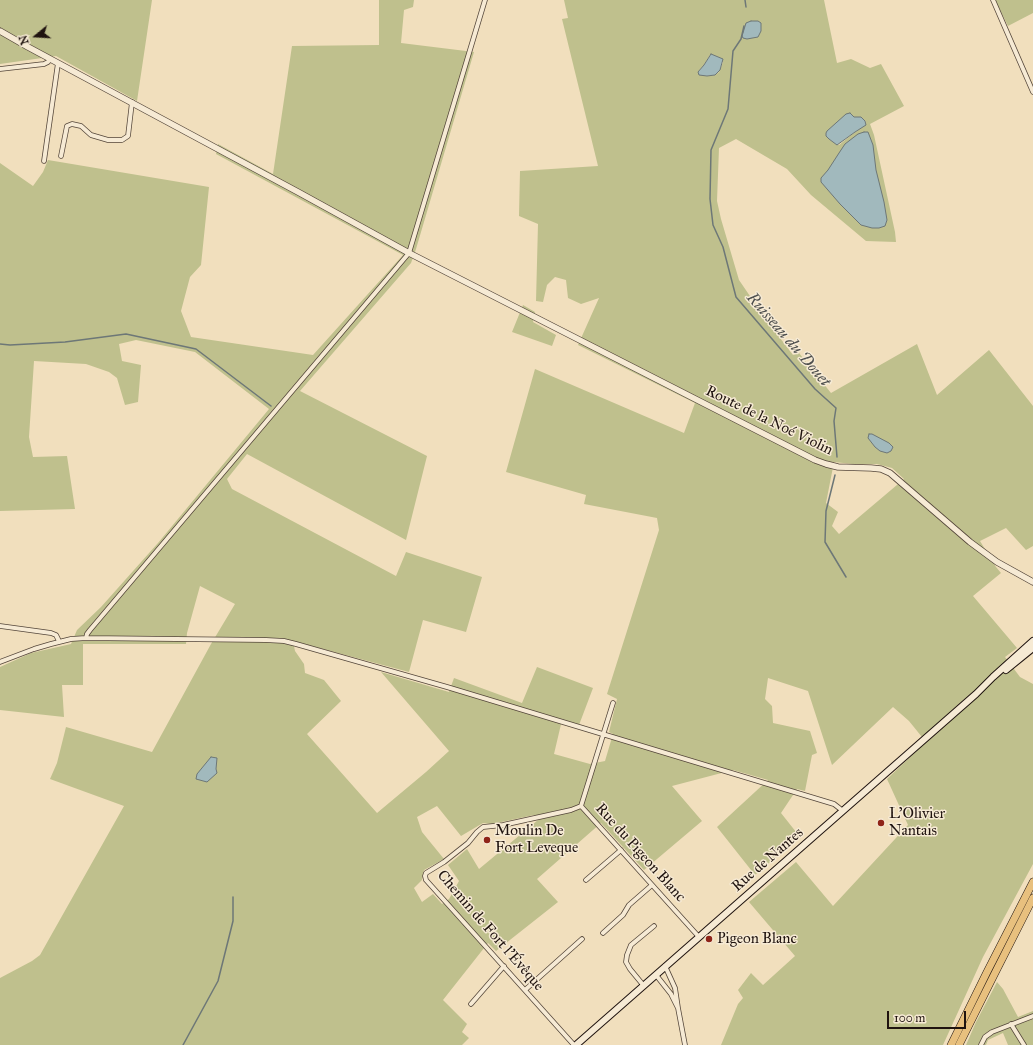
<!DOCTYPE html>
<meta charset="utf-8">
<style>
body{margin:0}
#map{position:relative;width:1033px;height:1045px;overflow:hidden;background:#f1dfbd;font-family:"IM FELL Great Primer",serif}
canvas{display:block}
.north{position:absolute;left:16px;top:16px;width:40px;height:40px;-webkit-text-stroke:3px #f6ead4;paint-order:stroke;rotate:252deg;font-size:11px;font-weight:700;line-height:16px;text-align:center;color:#1f130f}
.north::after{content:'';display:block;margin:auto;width:14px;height:18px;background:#1f130f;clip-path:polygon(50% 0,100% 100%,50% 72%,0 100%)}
.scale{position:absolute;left:887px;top:1011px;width:79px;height:18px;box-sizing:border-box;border:2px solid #1f130f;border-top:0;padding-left:5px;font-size:12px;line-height:14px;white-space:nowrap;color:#1f130f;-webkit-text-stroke:3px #f6ead4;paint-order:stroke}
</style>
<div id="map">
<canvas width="1033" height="1045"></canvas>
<div class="north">N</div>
<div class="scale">100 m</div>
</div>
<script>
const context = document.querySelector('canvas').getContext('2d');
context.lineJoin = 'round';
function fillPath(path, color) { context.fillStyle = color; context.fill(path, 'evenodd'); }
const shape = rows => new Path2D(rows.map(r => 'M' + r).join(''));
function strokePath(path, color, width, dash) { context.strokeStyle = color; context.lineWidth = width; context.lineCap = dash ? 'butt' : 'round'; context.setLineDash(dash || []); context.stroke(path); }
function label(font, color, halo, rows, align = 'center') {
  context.font = font + ' "IM FELL Great Primer",serif'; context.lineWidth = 3; context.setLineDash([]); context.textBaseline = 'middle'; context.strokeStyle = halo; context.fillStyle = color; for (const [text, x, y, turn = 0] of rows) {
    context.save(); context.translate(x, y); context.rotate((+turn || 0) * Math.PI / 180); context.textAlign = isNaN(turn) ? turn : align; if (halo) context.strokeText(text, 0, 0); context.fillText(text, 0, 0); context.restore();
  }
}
const green = shape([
 [0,0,152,0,137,101,56,56,0,64],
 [379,0,414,0,413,7,404,10,401,43,474,52,416,249,411,263,300,391,427,456,406,540,247,454,227,479,232,489,396,576,406,552,482,577,466,632,423,620,409,672,293,641,295,651,304,664,305,673,324,680,341,701,307,734,377,813,426,772,449,751,381,672,449,692,454,678,522,703,537,667,593,688,579,725,562,720,554,754,590,764,605,761,613,734,609,732,617,699,607,694,659,530,657,518,584,504,586,495,506,472,535,369,684,433,695,403,578,345,599,298,581,304,568,298,566,280,555,277,547,285,543,302,536,301,538,224,519,216,520,171,598,166,562,19,568,18,564,0,824,0,837,63,851,59,870,68,881,64,904,106,870,124,874,135,895,232,896,242,866,241,811,195,787,169,736,139,719,148,717,201,721,219,739,280,767,321,793,355,799,353,831,393,917,344,937,395,989,350,1033,406,1033,546,1026,550,1006,528,980,541,996,567,1001,573,973,596,1017,648,1005,657,1020,677,1033,684,1033,864,983,957,943,1045,721,1045,738,1004,743,998,738,990,751,973,763,985,795,956,749,902,796,862,833,906,908,825,887,779,926,742,909,721,893,707,832,765,808,691,768,678,765,699,772,706,773,723,810,731,817,753,812,755,805,791,797,789,781,813,800,837,755,875,717,827,768,780,733,770,672,786,702,821,644,870,601,823,537,879,558,902,496,951,488,943,443,1000,467,1024,462,1032,469,1038,462,1045,0,1045,0,978,32,961,40,955,124,806,50,779,57,763,66,727,152,752,211,644,235,604,200,586,187,633,186,644,83,644,83,685,62,685,64,717,0,710,0,667,31,653,71,644,77,630,101,607,158,543,269,409,195,352,136,340,119,344,122,361,141,365,138,402,125,405,117,378,109,372,86,364,34,361,29,437,33,457,67,456,75,509,0,511,0,163,33,186,43,172,48,160,209,187,201,265,190,277,181,311,191,337,313,355,403,255,216,154,218,144,273,174,292,46,379,45],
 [710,55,723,62,719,72,715,75,707,76,698,72,704,65],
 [850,113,854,117,861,117,866,122,863,126,855,132,839,145,835,143,829,139,826,136],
 [834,462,853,464,877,464,892,468,904,479,839,534,832,526,838,512,826,503],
 [437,806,461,836,483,823,492,824,534,815,538,820,479,869,467,849,448,865,459,881,449,899,442,904,433,894,422,902,414,888,422,880,424,870,444,859,422,832,417,817],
 [995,0,1033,0,1033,13,1008,26],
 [523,305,535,312,533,322,556,335,552,346,512,332],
 [997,982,1003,989,1018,1017,1033,1011,1033,1045,1008,1045,1003,1033,988,1040,986,1045,966,1045,976,1022]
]);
const water = shape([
 [751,21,758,21,761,23,761,31,758,37,747,39,743,38,742,36,746,23,751,21],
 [711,54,723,59,720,70,715,75,707,76,699,75,698,72,704,65,711,54],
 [850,113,854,117,861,117,865,121,866,125,855,132,837,145,829,139,826,136,826,133,827,131,846,114,850,113],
 [864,132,868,132,873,145,876,170,884,202,887,220,885,226,879,228,872,228,861,225,840,204,821,182,821,178,828,170,839,153,845,144,858,134,864,132],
 [869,434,872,434,889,443,893,447,891,451,887,453,880,451,875,447,868,438,869,434],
 [211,757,217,758,216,769,217,773,207,782,196,779,197,774,211,757]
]);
const stream = shape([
 [745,0,746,7],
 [744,26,741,39,733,51,728,109,711,150,710,199,713,225,723,247,736,297,815,389,836,408,834,421,837,457],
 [0,344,10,345,65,342,126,334,196,349,271,406],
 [835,475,826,511,825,542,846,577],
 [183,1045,218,981,233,921,233,897]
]);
const minor = shape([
 [993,0,1033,92],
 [0,69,44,64,48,62,50,59],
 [61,156,67,126,72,124,81,126,91,135,108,140,122,140,128,136,132,102],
 [44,161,58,63],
 [0,626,51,633,56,635,58,639,59,642],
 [86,638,87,634,90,630,409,253,485,0],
 [0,662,34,649,51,644,71,639,86,638,266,640,284,641,296,644,447,687,834,804,843,811],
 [613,703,581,806,699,937],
 [586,880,621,850],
 [603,933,623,915,629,905,652,885],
 [656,975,671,994,678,1008,675,988,665,966],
 [644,986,630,969,626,962,627,955,631,945,654,926],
 [525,990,582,939],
 [471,1004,504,966],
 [678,1008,685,1045],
 [1011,1024,1024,1045],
 [574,1045,435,890,426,880,425,876,426,873,444,862,468,843,477,832,483,827,503,825,571,810,581,806],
 [981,1045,985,1037,992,1032,1033,1016]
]);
const tertiary = shape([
 [0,31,28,47,298,192,409,253,815,460,826,464,838,467,871,468,881,469,890,473,970,542,997,562,1033,582]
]);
const secondary = shape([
 [1006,670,1033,648],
 [576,1045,976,694,993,677,1033,641]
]);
const trunk = shape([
 [951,1045,987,972,1033,882],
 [959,1045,993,977,1033,898]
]);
const markers = [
 [881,823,4,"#8f2418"],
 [487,840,4,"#8f2418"],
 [709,939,4,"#8f2418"]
];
const streetNames = [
 ["Route de la Noé Violin",769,421,26],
 ["Rue du Pigeon Blanc",640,853,48],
 ["Rue de Nantes",768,860,-41],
 ["Chemin de Fort l'Évêque",490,931,49]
];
const poiNames = [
 ["L'Olivier",889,814],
 ["Nantais",889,831],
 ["Moulin De",495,831],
 ["Fort Leveque",495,848],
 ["Pigeon Blanc",717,939]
];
const waterNames = [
 ["Ruisseau du Douet",788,340,49]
];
fillPath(green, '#bfc08d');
fillPath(water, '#a1b9bd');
strokePath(water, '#6d7777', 1);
strokePath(stream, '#6d7777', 1.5);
strokePath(minor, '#54463a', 5.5);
strokePath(tertiary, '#54463a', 7);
strokePath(secondary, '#1f130f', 8);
strokePath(trunk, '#1f130f', 8);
strokePath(minor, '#f6ead4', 4);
strokePath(tertiary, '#f6ead4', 5.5);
strokePath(secondary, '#f6ead4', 6);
strokePath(trunk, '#e8c07e', 7);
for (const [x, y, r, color] of markers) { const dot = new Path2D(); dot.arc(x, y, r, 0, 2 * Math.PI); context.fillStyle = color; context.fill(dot); strokePath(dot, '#f6ead4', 1.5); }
label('15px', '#1f130f', '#f6ead4', streetNames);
label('15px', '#1f130f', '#f6ead4', poiNames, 'left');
label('italic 16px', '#4c4d4c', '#f6ead4', waterNames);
</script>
